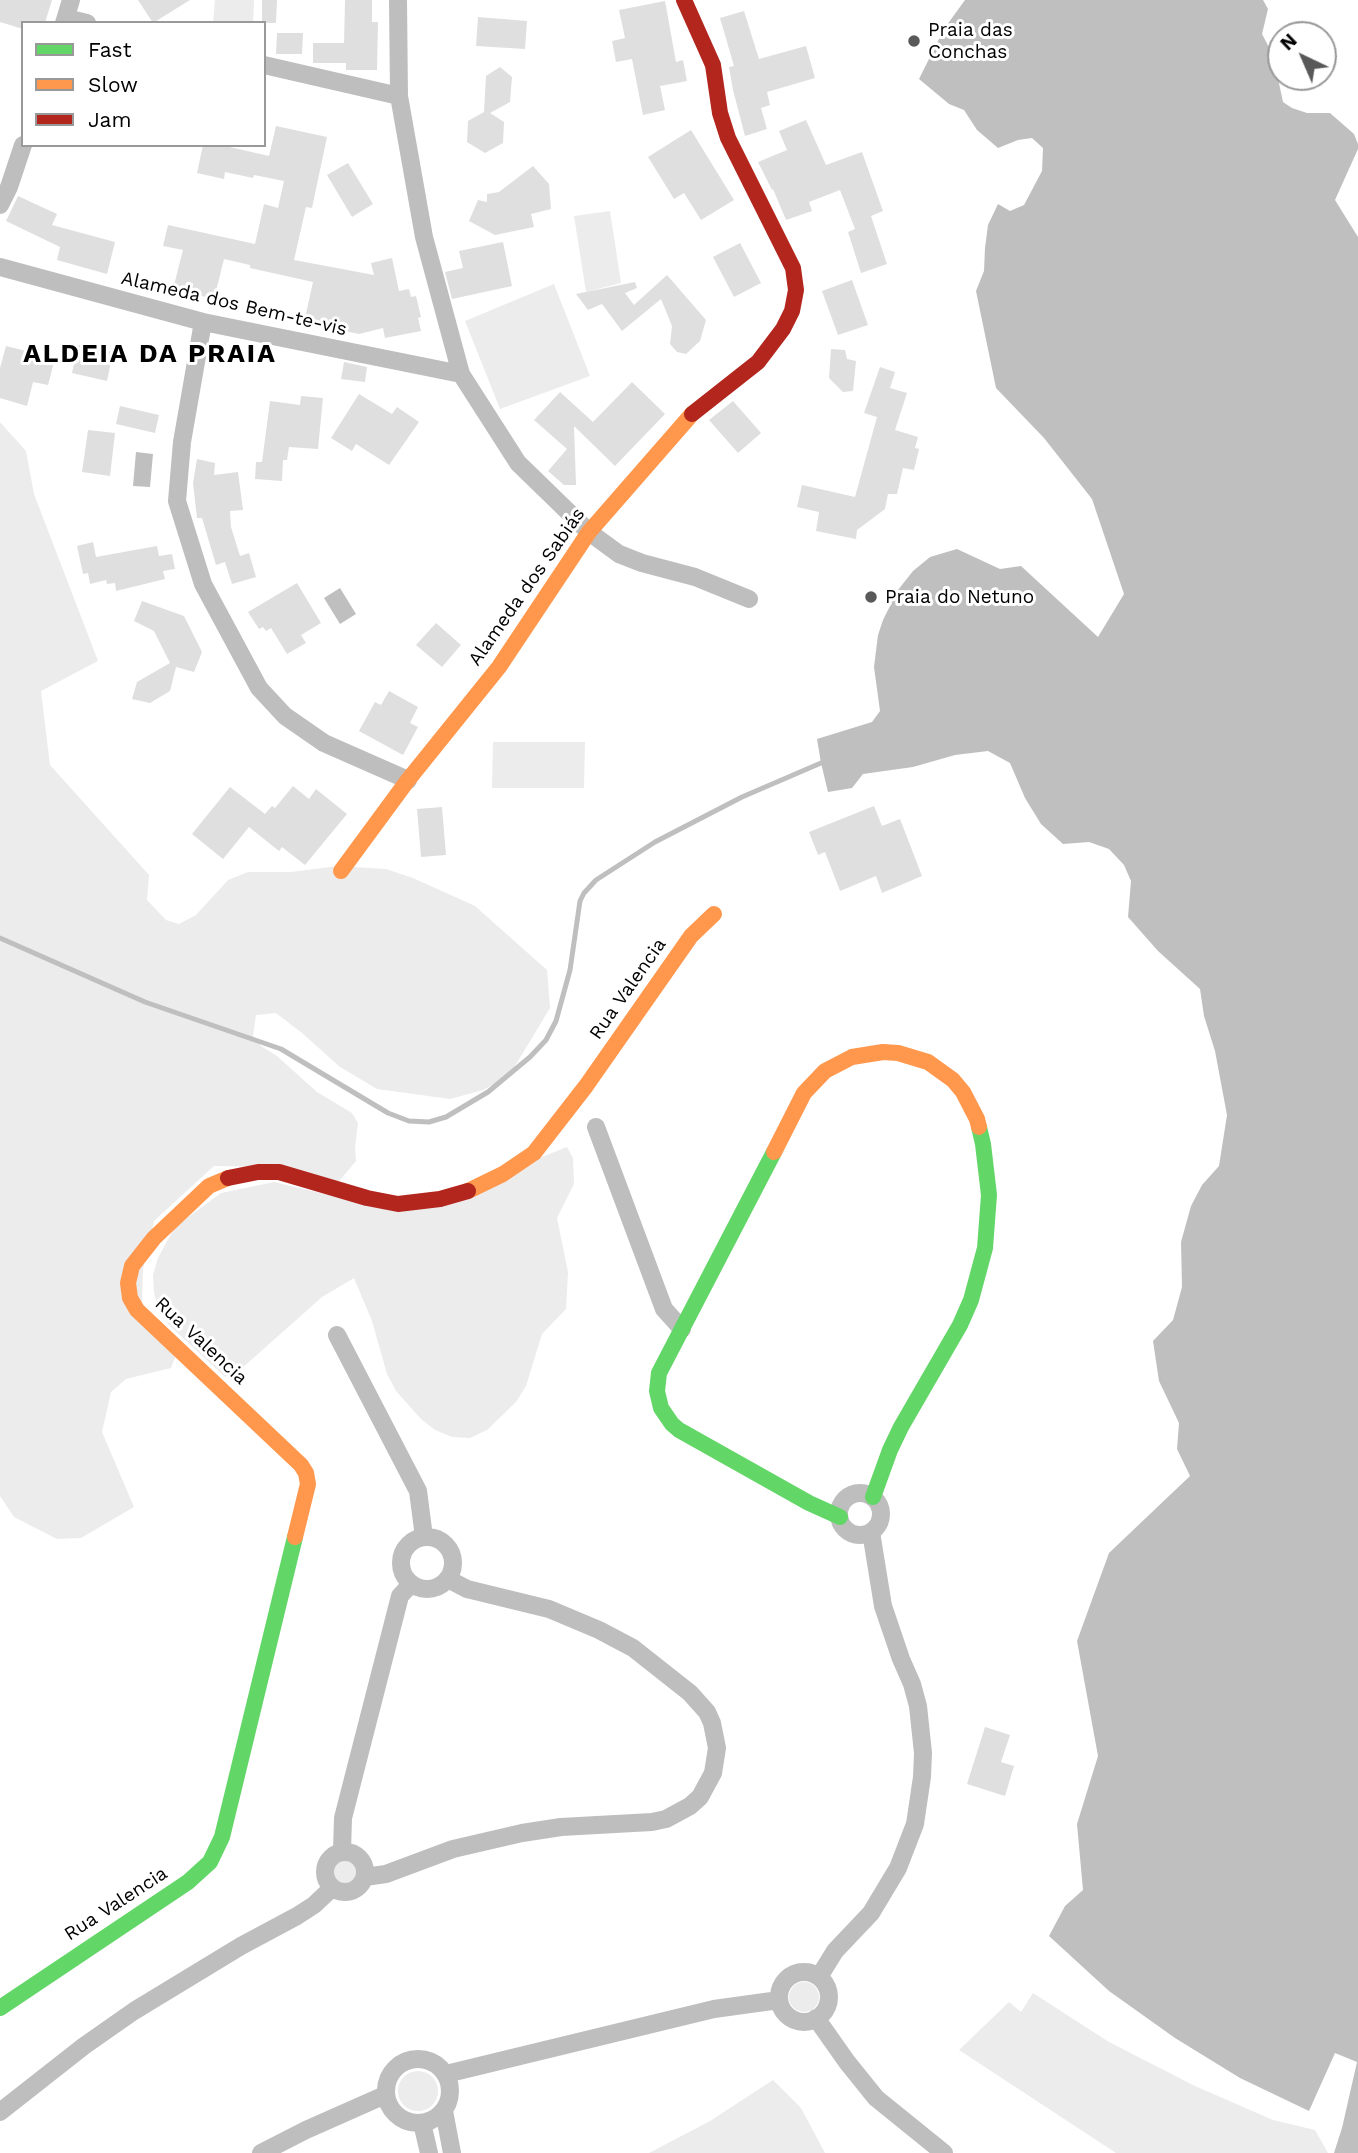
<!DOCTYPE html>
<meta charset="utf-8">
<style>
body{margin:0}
#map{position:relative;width:1358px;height:2153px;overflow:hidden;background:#fff;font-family:"Work Sans",sans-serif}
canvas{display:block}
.legend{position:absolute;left:21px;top:21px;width:245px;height:126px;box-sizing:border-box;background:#fff;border:2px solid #999;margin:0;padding:9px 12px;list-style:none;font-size:21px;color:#000}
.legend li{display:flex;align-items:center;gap:14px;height:35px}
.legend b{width:35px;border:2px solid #999}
.north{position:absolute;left:1267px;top:21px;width:70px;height:70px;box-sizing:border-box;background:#fff;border:2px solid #999;border-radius:50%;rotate:316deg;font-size:19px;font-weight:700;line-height:28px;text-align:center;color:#000}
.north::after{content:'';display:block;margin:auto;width:24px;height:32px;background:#595959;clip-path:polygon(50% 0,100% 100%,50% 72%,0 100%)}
</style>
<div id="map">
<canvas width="1358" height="2153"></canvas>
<ul class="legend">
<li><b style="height:9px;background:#63d668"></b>Fast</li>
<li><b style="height:9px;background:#ff974d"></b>Slow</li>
<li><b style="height:9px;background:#b3261e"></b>Jam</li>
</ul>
<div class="north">N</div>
</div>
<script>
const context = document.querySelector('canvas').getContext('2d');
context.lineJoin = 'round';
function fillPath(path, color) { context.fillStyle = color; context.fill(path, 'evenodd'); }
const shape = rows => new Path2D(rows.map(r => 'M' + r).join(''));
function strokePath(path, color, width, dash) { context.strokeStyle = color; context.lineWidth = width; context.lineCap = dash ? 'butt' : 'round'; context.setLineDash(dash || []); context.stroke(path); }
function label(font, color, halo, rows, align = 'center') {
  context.font = font + ' "Work Sans",sans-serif'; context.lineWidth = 6; context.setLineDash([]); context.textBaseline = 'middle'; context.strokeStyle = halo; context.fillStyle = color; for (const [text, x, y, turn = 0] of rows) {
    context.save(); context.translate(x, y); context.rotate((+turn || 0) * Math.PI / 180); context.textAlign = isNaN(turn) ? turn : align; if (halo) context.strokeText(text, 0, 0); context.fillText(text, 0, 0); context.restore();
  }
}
const green = shape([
 [215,0,254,0,253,23,213,23],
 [610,211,621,283,586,292,574,216],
 [554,284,590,376,500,409,465,321],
 [0,422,26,451,34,494,98,661,41,691,50,765,149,875,147,900,166,920,179,924,196,915,228,880,248,872,291,872,338,866,386,869,413,878,475,906,547,970,550,1008,509,1076,483,1090,450,1099,377,1089,340,1067,302,1033,276,1013,256,1015,253,1036,261,1046,277,1056,317,1092,352,1113,358,1123,355,1148,356,1161,336,1185,268,1167,214,1166,154,1221,143,1269,142,1303,176,1355,171,1368,126,1379,111,1392,102,1432,134,1507,81,1538,57,1539,14,1517,0,1496],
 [493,742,585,742,584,788,492,788],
 [567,1147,573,1158,574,1184,557,1218,568,1272,566,1309,542,1334,526,1386,516,1402,487,1430,470,1438,452,1437,435,1430,421,1419,396,1391,387,1374,372,1321,354,1278,322,1297,241,1369,225,1377,169,1325,159,1310,154,1293,153,1275,158,1258,167,1241,176,1226,221,1193,274,1182,401,1212],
 '332 1872a13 13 0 1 1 26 0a13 13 0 1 1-26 0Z',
 '789 1997a15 15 0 1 1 30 0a15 15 0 1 1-30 0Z',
 [1033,1993,1109,2042,1195,2086,1273,2120,1315,2130,1328,2153,1116,2153,959,2050,1009,2002,1021,2012],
 '398 2091a20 20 0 1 1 40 0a20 20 0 1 1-40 0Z',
 [773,2080,801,2108,825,2153,649,2153,710,2121]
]);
const water = shape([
 [965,0,1263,0,1268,9,1262,34,1273,55,1283,102,1292,108,1307,113,1330,113,1354,134,1358,144,1358,149,1335,200,1358,237,1358,2153,1334,2153,1342,2128,1357,2062,1335,2053,1309,2111,1240,2078,1175,2038,1109,1991,1049,1936,1065,1906,1083,1890,1077,1824,1098,1756,1077,1641,1109,1553,1190,1476,1177,1449,1179,1423,1159,1381,1153,1341,1173,1320,1182,1287,1181,1242,1191,1206,1202,1185,1219,1166,1227,1115,1215,1051,1204,1016,1200,989,1158,951,1128,917,1131,881,1124,865,1109,849,1089,842,1063,844,1041,824,1025,798,1010,763,988,751,955,755,913,767,863,774,852,788,828,792,821,763,817,739,872,722,880,711,874,667,878,635,883,620,898,590,913,571,930,557,957,549,1000,569,1021,566,1098,637,1124,594,1092,499,1044,438,996,388,976,291,984,271,985,248,988,225,998,204,1010,211,1024,205,1042,171,1043,148,1032,138,1018,140,998,148,977,130,964,110,949,104,919,79,944,29],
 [136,452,153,454,150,487,133,486],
 [340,588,356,614,340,624,324,598]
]);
const stream = shape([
 [0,938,145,1002,281,1049,388,1113,409,1121,429,1122,446,1117,488,1092,530,1057,546,1040,556,1021,570,970,580,901,584,893,596,880,655,842,742,797,821,763]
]);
const building = shape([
 [0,0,52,0,45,23,23,23,23,29,0,22],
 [138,0,190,0,153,23],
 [262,0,277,0,276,23,262,23],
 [345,0,372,0,372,22,378,22,377,70,346,70,346,63,313,63,313,43,344,43],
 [665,1,676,62,683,60,687,81,660,86,665,110,643,115,632,59,616,62,612,41,625,38,619,10],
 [744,11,759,59,806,46,815,78,767,92,770,105,761,108,767,129,745,136,733,90,729,67,734,66,720,18],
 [478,17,527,21,525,49,476,46],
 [277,33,303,33,302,54,276,54],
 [500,67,512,77,510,102,490,113,504,122,503,143,485,153,467,142,468,121,484,112,486,76],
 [806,120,826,165,862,152,883,211,871,216,887,264,861,273,848,232,855,229,840,190,809,202,812,211,786,220,773,189,772,190,758,162,787,150,779,131],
 [276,126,327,137,312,208,306,207,294,260,374,275,371,263,392,258,399,291,409,289,411,297,416,296,421,317,418,318,421,331,385,338,383,328,359,334,304,323,313,282,250,268,250,265,224,259,214,299,173,289,183,250,163,246,168,225,255,244,264,204,278,208,284,181,254,175,253,178,225,172,224,179,197,173,203,145,221,145,269,156],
 [691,130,734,200,701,220,684,193,674,199,648,157],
 [348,163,373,204,352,217,327,175],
 [533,166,549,184,551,209,531,214,534,227,495,235,469,221,478,200,487,202,487,194,499,192],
 [18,196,57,214,52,225,115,242,107,274,57,260,60,247,6,221],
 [503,242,512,286,452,299,445,272,463,268,459,251],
 [740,243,761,283,734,297,713,257],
 [667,275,706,320,700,341,686,354,677,352,670,344,672,326,661,299,622,331,602,304,588,310,576,294,635,282,637,288,625,293,634,305],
 [852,280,868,325,838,335,822,291],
 [78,345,113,352,107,381,72,373],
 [6,346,55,358,48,385,33,382,27,406,0,398,0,368],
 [831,349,845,350,847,359,856,361,853,391,843,392,829,378],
 [344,362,367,367,365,382,341,379],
 [880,367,895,372,890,388,907,393,895,430,918,437,915,448,919,449,914,470,903,468,897,494,888,494,885,509,857,530,856,539,816,531,819,512,797,507,802,485,855,497,877,417,864,413],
 [632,382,665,414,615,466,574,426,576,485,564,485,548,471,567,449,534,420,560,392,593,422],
 [359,394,392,414,397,407,419,422,389,465,356,444,352,451,331,438],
 [301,396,323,398,318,449,289,447,287,460,283,460,282,481,255,479,256,462,262,462,270,401,300,405],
 [733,401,761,433,738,453,709,420],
 [120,406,159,415,155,433,116,424],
 [88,430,115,433,110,476,82,472],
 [197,459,215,463,214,475,238,472,243,510,230,511,231,527,240,556,249,553,256,577,232,584,225,562,216,565,202,518,197,518,193,483],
 [93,542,96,557,157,546,159,556,172,554,175,569,163,571,165,579,116,591,115,583,107,584,106,580,90,584,88,573,83,574,77,546],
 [297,583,321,623,301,635,306,643,287,654,271,628,266,631,263,627,259,629,248,612],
 [142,601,184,616,202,652,194,672,176,667,170,691,150,703,132,699,137,682,170,663,154,631,134,621],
 [436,623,461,645,442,667,416,645],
 [389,691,418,707,410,723,418,727,403,755,359,731,375,702,381,705],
 [293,786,309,799,316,789,347,814,305,865,282,847,279,851,249,827,223,859,192,834,230,787,265,814,272,806,275,808],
 [874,806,882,826,900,819,922,876,882,893,876,876,840,891,825,852,818,855,809,832],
 [442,807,446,855,421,857,417,809],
 [985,1727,1010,1735,1001,1762,1014,1766,1005,1796,967,1784]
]);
const street = shape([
 [398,0,399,96,424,237,461,374,518,463,589,532,619,554,642,563,695,577,749,599],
 [66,18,87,23],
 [64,23,71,0],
 [264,65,399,96],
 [0,205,9,187,23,145],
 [0,267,203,322,461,374],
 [203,322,182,442,177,501,203,584,259,688,285,716,324,743,408,780],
 [596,1127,664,1309,682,1329],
 [337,1335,418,1491,424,1537],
 '839 1514a21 21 0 1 1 42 0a21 21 0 1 1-42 0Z',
 '401 1563a26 26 0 1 1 52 0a26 26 0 1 1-52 0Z',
 [342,1851,343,1818,400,1596,411,1584],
 '325 1872a20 20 0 1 1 40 0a20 20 0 1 1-40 0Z',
 [365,1877,386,1874,453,1849,522,1833,561,1827,652,1822,666,1819,690,1806,700,1797,713,1773,717,1748,712,1723,707,1712,690,1693,633,1648,599,1630,549,1609,467,1589,448,1579],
 '779 1997a25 25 0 1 1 50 0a25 25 0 1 1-50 0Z',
 [819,1977,835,1951,871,1913,898,1868,915,1824,922,1777,923,1753,918,1706,912,1684,901,1659,883,1606,871,1532],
 [816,2018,847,2062,876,2098,944,2153],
 '386 2091a32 32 0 1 1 64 0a32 32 0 1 1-64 0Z',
 [446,2074,714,2009,779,2000],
 [444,2111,452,2153],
 [0,2112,84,2046,134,2011,241,1946,297,1916,314,1905,332,1888],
 [422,2123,429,2153],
 [261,2153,306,2130,385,2095]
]);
const fast = shape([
 [774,1152,659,1373,657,1391,661,1408,672,1424,679,1430,809,1503,840,1517],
 [873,1497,890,1450,901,1427,960,1325,971,1300,985,1248,989,1195,983,1144,979,1127],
 [0,2008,188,1882,210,1862,222,1837,295,1537]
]);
const slow = shape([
 [341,871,408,780,499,667,589,532,692,414],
 [774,1152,804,1093,825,1071,852,1057,883,1052,898,1053,928,1062,953,1080,963,1092,977,1119,979,1127],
 [228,1178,209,1186,154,1238,132,1266,128,1283,130,1298,137,1310,301,1465,306,1473,308,1484,295,1537],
 [468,1191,503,1174,534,1153,586,1086,691,936,714,914]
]);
const jam = shape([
 [684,0,713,65,720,113,728,138,793,268,796,290,792,311,783,329,758,362,692,414],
 [228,1178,258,1172,279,1172,367,1198,398,1204,440,1199,468,1191]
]);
const markers = [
 [914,41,7,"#595959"],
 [871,597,7,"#595959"]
];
const poiNames = [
 ["Praia das",928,30],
 ["Conchas",928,52],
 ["Praia do Netuno",885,597]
];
const streetNames = [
 ["Alameda dos Bem-te-vis",234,304,13],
 ["Alameda dos Sabiás",527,587,-55],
 ["Rua Valencia",628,989,-55],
 ["Rua Valencia",201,1341,43],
 ["Rua Valencia",116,1904,-33]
];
const districtNames = [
 ["ALDEIA DA PRAIA",150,354]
];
fillPath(green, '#ececec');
fillPath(water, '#bfbfbf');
strokePath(stream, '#bfbfbf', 5);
fillPath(building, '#dfdfdf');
strokePath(street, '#bebebe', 18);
strokePath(fast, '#63d668', 16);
strokePath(slow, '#ff974d', 16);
strokePath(jam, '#b3261e', 16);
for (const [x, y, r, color] of markers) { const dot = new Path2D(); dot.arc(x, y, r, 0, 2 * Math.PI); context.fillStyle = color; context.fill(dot); strokePath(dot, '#fff', 2.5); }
label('19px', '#000', '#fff', poiNames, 'left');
label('19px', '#000', '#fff', streetNames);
context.letterSpacing = '2px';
label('bold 26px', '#000', '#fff', districtNames);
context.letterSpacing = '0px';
</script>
